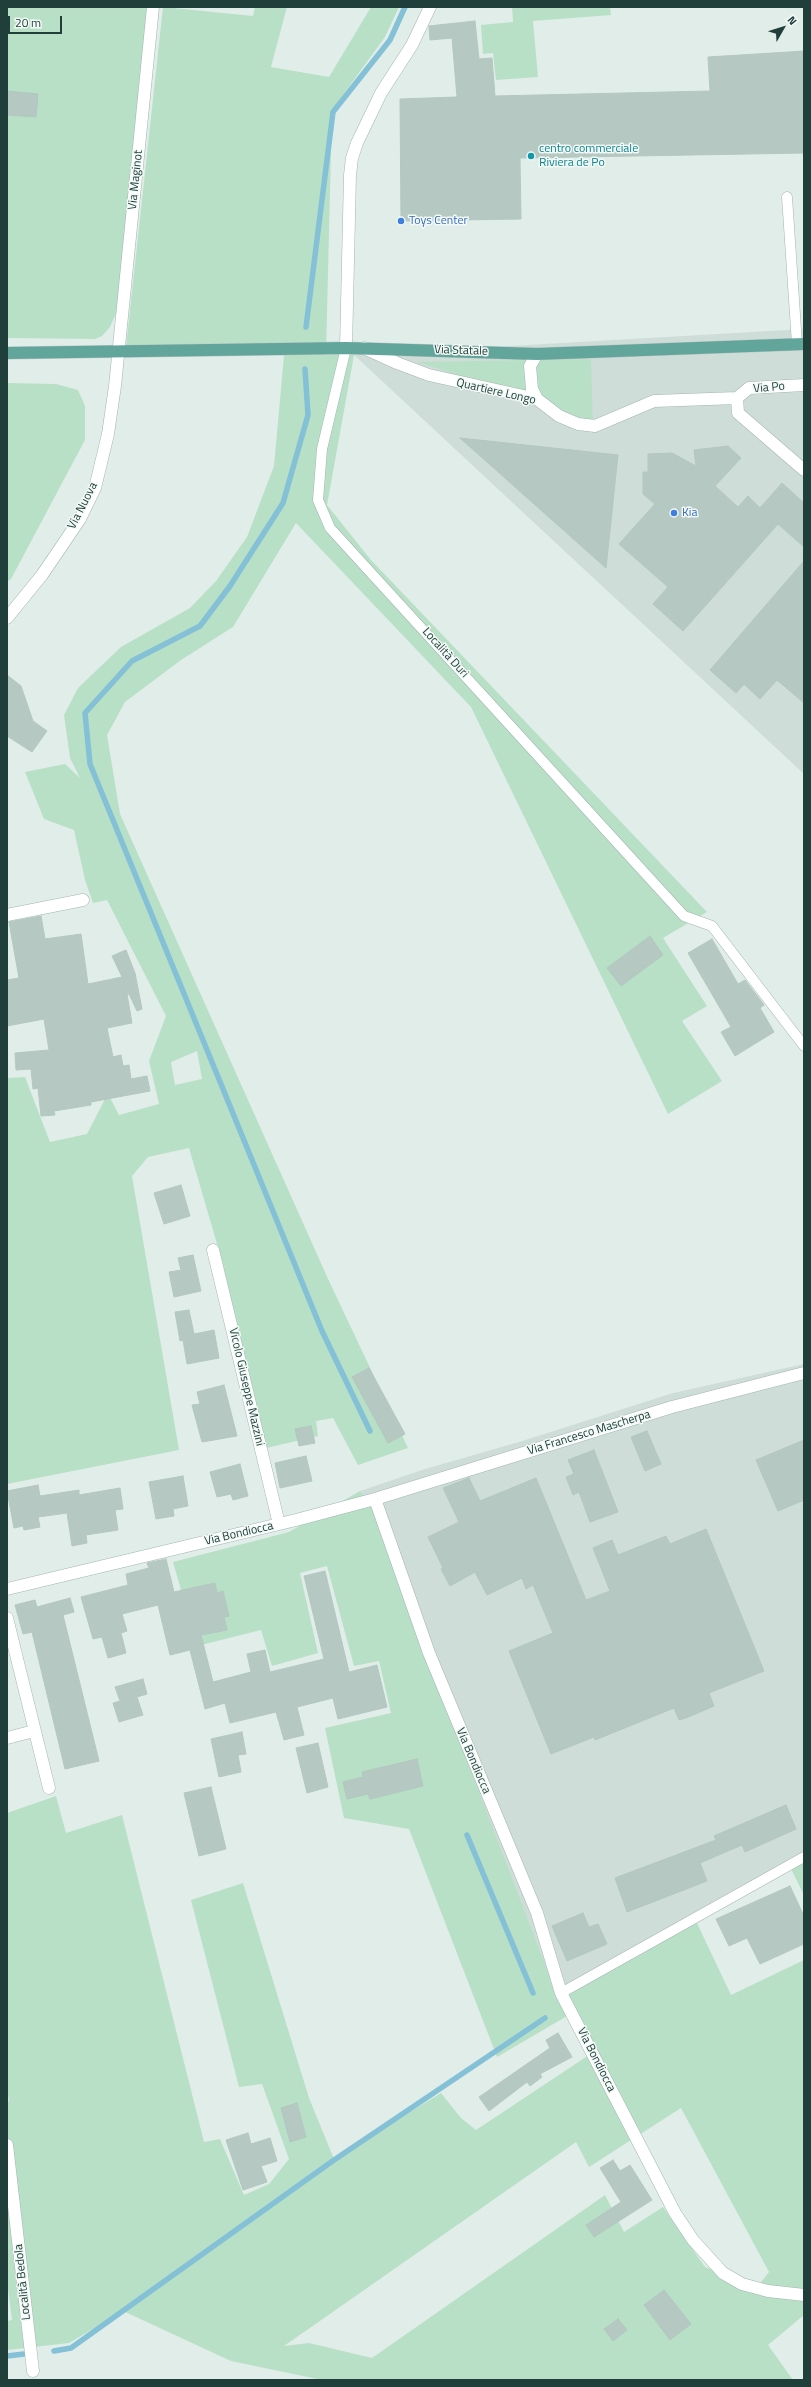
<!DOCTYPE html>
<meta charset="utf-8">
<style>
body{margin:0}
#map{position:relative;width:811px;height:2387px;overflow:hidden;background:#e1ede9;font-family:"Titillium Web",sans-serif}
canvas{display:block}
.frame{position:absolute;inset:0;border:8px solid #203f3a;pointer-events:none}
.north{position:absolute;left:763px;top:8px;width:40px;height:40px;-webkit-text-stroke:3px #f2f9f6;paint-order:stroke;rotate:51deg;font-size:11px;font-weight:700;line-height:16px;text-align:center;color:#203f3a}
.north::after{content:'';display:block;margin:auto;width:14px;height:18px;background:#203f3a;clip-path:polygon(50% 0,100% 100%,50% 72%,0 100%)}
.scale{position:absolute;left:8px;top:16px;width:54px;height:18px;box-sizing:border-box;border:2px solid #203f3a;border-top:0;padding-left:5px;font-size:12px;line-height:14px;white-space:nowrap;color:#203f3a;-webkit-text-stroke:3px #f2f9f6;paint-order:stroke}
</style>
<div id="map">
<canvas width="811" height="2387"></canvas>
<div class="frame"></div>
<div class="north">N</div>
<div class="scale">20 m</div>
</div>
<script>
const context = document.querySelector('canvas').getContext('2d');
context.lineJoin = 'round';
function fillPath(path, color) { context.fillStyle = color; context.fill(path, 'evenodd'); }
const shape = rows => new Path2D(rows.map(r => 'M' + r).join(''));
function strokePath(path, color, width, dash) { context.strokeStyle = color; context.lineWidth = width; context.lineCap = dash ? 'butt' : 'round'; context.setLineDash(dash || []); context.stroke(path); }
function label(font, color, halo, rows, align = 'center') {
  context.font = font + ' "Titillium Web",sans-serif'; context.lineWidth = 3; context.setLineDash([]); context.textBaseline = 'middle'; context.strokeStyle = halo; context.fillStyle = color; for (const [text, x, y, turn = 0] of rows) {
    context.save(); context.translate(x, y); context.rotate((+turn || 0) * Math.PI / 180); context.textAlign = isNaN(turn) ? turn : align; if (halo) context.strokeText(text, 0, 0); context.fillText(text, 0, 0); context.restore();
  }
}
const built = shape([
 [804,329,804,774,354,355],
 [804,1364,804,1862,557,1995,360,1491,425,1469,519,1442,673,1393]
]);
const green = shape([
 [7,7,152,7,117,311,110,327,102,336,95,339,7,338],
 [163,7,253,16,255,7,287,7,271,67,329,77,371,7,399,7,385,37,332,110,326,355,354,355,327,505,371,560,707,912,663,938,707,1006,682,1021,722,1081,668,1114,471,707,296,523,233,627,181,660,125,702,107,735,120,814,329,1281,408,1448,358,1465,333,1418,316,1421,318,1436,266,1448,222,1261,189,1148,148,1157,132,1176,179,1450,7,1484,7,1078,25,1077,50,1142,87,1134,104,1101,104,1086,119,1115,159,1104,149,1061,166,1016,107,900,93,903,85,880,74,830,44,819,25,772,65,764,80,778,70,758,64,715,78,688,121,647,190,608,216,581,247,537,274,466,284,355,126,347],
 [197,1051,202,1079,175,1085,171,1062],
 [512,7,610,7,611,15,533,21,538,77,496,80,493,53,483,54,481,25,513,22],
 [591,359,593,424,569,428,522,395,417,362],
 [7,383,56,384,78,390,85,406,85,440,11,579,7,582],
 [360,1491,381,1517,422,1644,557,1995,695,1919,731,1995,804,1960,804,2315,768,2345,793,2380,322,2380,231,2361,123,2311,69,2343,7,2350,7,2321,12,2320,7,2282,7,2102,9,2101,7,2089,7,1813,56,1796,66,1833,122,1815,204,2142,220,2139,244,2195,269,2184,289,2159,262,2084,239,2087,191,1900,243,1883,309,2098,334,2159,441,2093,461,2118,476,2130,589,2055,567,2016,497,2057,409,1829,344,1818,325,1728,391,1713,379,1661,354,1666,327,1566,300,1573,318,1653,272,1666,261,1630,197,1646,173,1562,289,1532],
 [681,2108,769,2272,758,2286,705,2267,663,2207,624,2232,605,2195,372,2358,309,2343,284,2346,576,2142,589,2167],
 [804,1862,804,1895,791,1869]
]);
const stream = shape([
 [306,327,333,112,390,40,405,7],
 [305,369,308,415,283,503,230,586,200,626,132,661,85,713,90,764,322,1331,370,1431],
 [467,1835,533,1993],
 [54,2351,71,2348,334,2160,545,2018],
 [7,2356,24,2354]
]);
const building = shape([
 [475,21,479,59,492,58,495,96,710,91,708,57,804,51,804,153,520,158,521,219,401,221,400,99,457,97,452,38,430,40,429,26,475,21],
 [7,91,38,94,36,117,7,115,7,91],
 [460,438,618,455,606,568,460,438],
 [728,446,741,458,715,486,738,507,748,496,760,508,782,483,804,503,804,547,778,524,683,631,653,604,668,587,619,544,655,504,643,494,643,472,648,472,648,454,672,453,696,466,694,450,728,446],
 [804,561,804,703,777,680,760,699,744,684,736,693,710,670,804,561],
 [7,675,21,686,33,721,47,731,32,752,7,736,7,675],
 [41,916,45,939,81,934,88,984,122,977,112,956,126,950,135,973,142,1009,137,1011,129,994,127,994,132,1023,107,1028,113,1057,121,1055,123,1066,129,1065,131,1079,147,1076,150,1091,91,1102,91,1105,54,1111,55,1115,41,1116,38,1088,33,1089,31,1069,16,1070,15,1053,49,1050,44,1019,7,1026,7,980,19,978,9,922,41,916],
 [650,936,663,955,621,986,607,968,650,936],
 [712,939,738,984,745,980,764,1005,760,1008,774,1032,735,1056,721,1032,731,1027,688,953,712,939],
 [181,1185,190,1216,164,1224,154,1193,181,1185],
 [193,1255,201,1291,174,1297,169,1272,181,1270,178,1258,193,1255],
 [189,1310,194,1334,214,1330,219,1358,187,1364,183,1340,180,1341,175,1312,189,1310],
 [369,1368,405,1434,388,1443,352,1377,369,1368],
 [224,1385,237,1436,202,1442,192,1405,200,1404,197,1392,224,1385],
 [311,1426,315,1443,299,1446,295,1429,311,1426],
 [647,1431,661,1464,645,1471,631,1437,647,1431],
 [804,1440,804,1500,778,1511,756,1460,804,1440],
 [594,1450,618,1512,590,1522,579,1492,573,1495,566,1477,574,1474,568,1460,594,1450],
 [306,1456,312,1481,280,1488,275,1463,306,1456],
 [240,1464,248,1496,233,1500,231,1494,217,1497,210,1472,240,1464],
 [183,1476,188,1506,173,1509,174,1516,156,1519,149,1482,183,1476],
 [469,1478,480,1501,536,1478,586,1600,610,1591,593,1548,612,1540,618,1555,666,1536,670,1544,706,1529,764,1671,709,1693,714,1706,686,1718,679,1720,674,1708,595,1740,594,1737,551,1754,509,1651,553,1633,533,1585,526,1589,522,1578,487,1595,475,1572,450,1586,441,1569,443,1568,428,1537,459,1522,443,1488,469,1478],
 [38,1485,40,1496,79,1490,79,1495,120,1488,123,1509,115,1510,118,1530,86,1535,87,1543,72,1546,67,1513,38,1517,40,1527,24,1530,23,1526,14,1528,7,1491,38,1485],
 [166,1559,174,1592,215,1583,217,1593,223,1591,229,1616,224,1617,227,1630,201,1635,213,1682,251,1672,247,1654,265,1650,270,1672,324,1659,304,1576,325,1571,349,1672,377,1665,387,1707,338,1719,333,1698,297,1707,304,1735,284,1740,276,1712,230,1723,225,1703,205,1709,190,1650,170,1655,158,1605,122,1614,127,1631,121,1633,126,1653,108,1658,102,1637,93,1639,81,1597,128,1585,126,1574,149,1568,147,1563,166,1559],
 [70,1598,74,1612,63,1615,99,1761,65,1769,32,1632,23,1634,15,1605,35,1600,37,1607,70,1598],
 [143,1679,147,1694,137,1697,143,1715,119,1722,113,1703,120,1701,115,1687,143,1679],
 [242,1732,246,1754,238,1755,241,1772,219,1777,211,1739,242,1732],
 [318,1743,328,1787,307,1793,296,1748,318,1743],
 [417,1759,423,1786,370,1799,368,1794,347,1799,343,1782,363,1777,362,1772,417,1759],
 [211,1787,226,1849,199,1856,184,1793,211,1787],
 [786,1805,796,1829,745,1852,742,1845,700,1863,707,1881,627,1912,615,1878,716,1840,714,1836,786,1805],
 [790,1886,804,1916,804,1944,760,1964,747,1938,729,1946,716,1919,790,1886],
 [583,1913,589,1927,598,1924,607,1944,567,1961,552,1926,583,1913],
 [558,2033,572,2057,540,2074,542,2077,530,2086,527,2082,489,2111,479,2097,550,2048,546,2040,558,2033],
 [297,2103,306,2137,290,2142,281,2108,297,2103],
 [248,2133,251,2144,270,2138,277,2161,261,2166,267,2182,243,2190,226,2140,248,2133],
 [613,2160,620,2171,630,2165,652,2200,594,2237,586,2225,621,2202,600,2168,613,2160],
 [664,2290,691,2324,670,2340,644,2305,664,2290],
 [618,2319,627,2330,613,2341,604,2329,618,2319]
]);
const service = shape([
 [787,197,797,344],
 [346,348,322,449,318,500,330,528,684,916,712,926,804,1046],
 [561,1993,804,1857]
]);
const minor = shape([
 [346,348,350,175,352,158,357,143,381,93,412,45,430,7],
 [364,348,397,363,429,375,537,399,559,416,578,424,595,426,654,401,737,398],
 [537,354,530,366,532,389,537,399],
 [737,398,738,413,804,470],
 [737,398,749,388,804,385],
 [7,618,42,575,80,519,95,488,108,434,115,386,153,7],
 [7,915,83,900],
 [213,1250,279,1524],
 [375,1499,672,1407,804,1373],
 [7,1589,296,1520,375,1499,429,1653,537,1913,561,1993,675,2213,693,2240,723,2273,742,2284,768,2291,804,2295],
 [7,1618,49,1788],
 [7,1738,34,1731],
 [7,2145,33,2371]
]);
const primary = shape([
 [7,353,346,348,537,354,804,344]
]);
const markers = [
 [531,156,4,"#0f9aa8"],
 [401,221,4,"#3f7fe0"],
 [674,513,4,"#3f7fe0"]
];
const cultureNames = [
 ["centro commerciale",539,149],
 ["Riviera de Po",539,163]
];
const streetNames = [
 ["Via Maginot",136,180,-84],
 ["Via Statale",461,351,2],
 ["Via Po",769,388,-5],
 ["Quartiere Longo",496,392,13],
 ["Via Nuova",83,506,-63],
 ["Località Duri",445,653,48],
 ["Vicolo Giuseppe Mazzini",246,1387,77],
 ["Via Francesco Mascherpa",589,1433,-17],
 ["Via Bondiocca",239,1534,-13],
 ["Via Bondiocca",473,1761,67],
 ["Via Bondiocca",596,2060,63],
 ["Località Bedola",23,2282,-96]
];
const shopNames = [
 ["Toys Center",409,221],
 ["Kia",682,513]
];
fillPath(built, '#cfddd8');
fillPath(green, '#b8e0c7');
strokePath(stream, '#84c1d6', 5.5);
fillPath(building, '#b6c8c2');
strokePath(building, '#b3c7c1', 1);
strokePath(service, '#a3b5b1', 11);
strokePath(minor, '#a3b5b1', 13);
strokePath(primary, '#c1c9c8', 13);
strokePath(service, '#fff', 10);
strokePath(minor, '#fff', 12);
strokePath(primary, '#62a69b', 12);
for (const [x, y, r, color] of markers) { const dot = new Path2D(); dot.arc(x, y, r, 0, 2 * Math.PI); context.fillStyle = color; context.fill(dot); strokePath(dot, '#f2f9f6', 1.5); }
label('12px', '#0d838f', '#f2f9f6', cultureNames, 'left');
label('12px', '#203f3a', '#f2f9f6', streetNames);
label('12px', '#366cbe', '#f2f9f6', shopNames, 'left');
</script>
